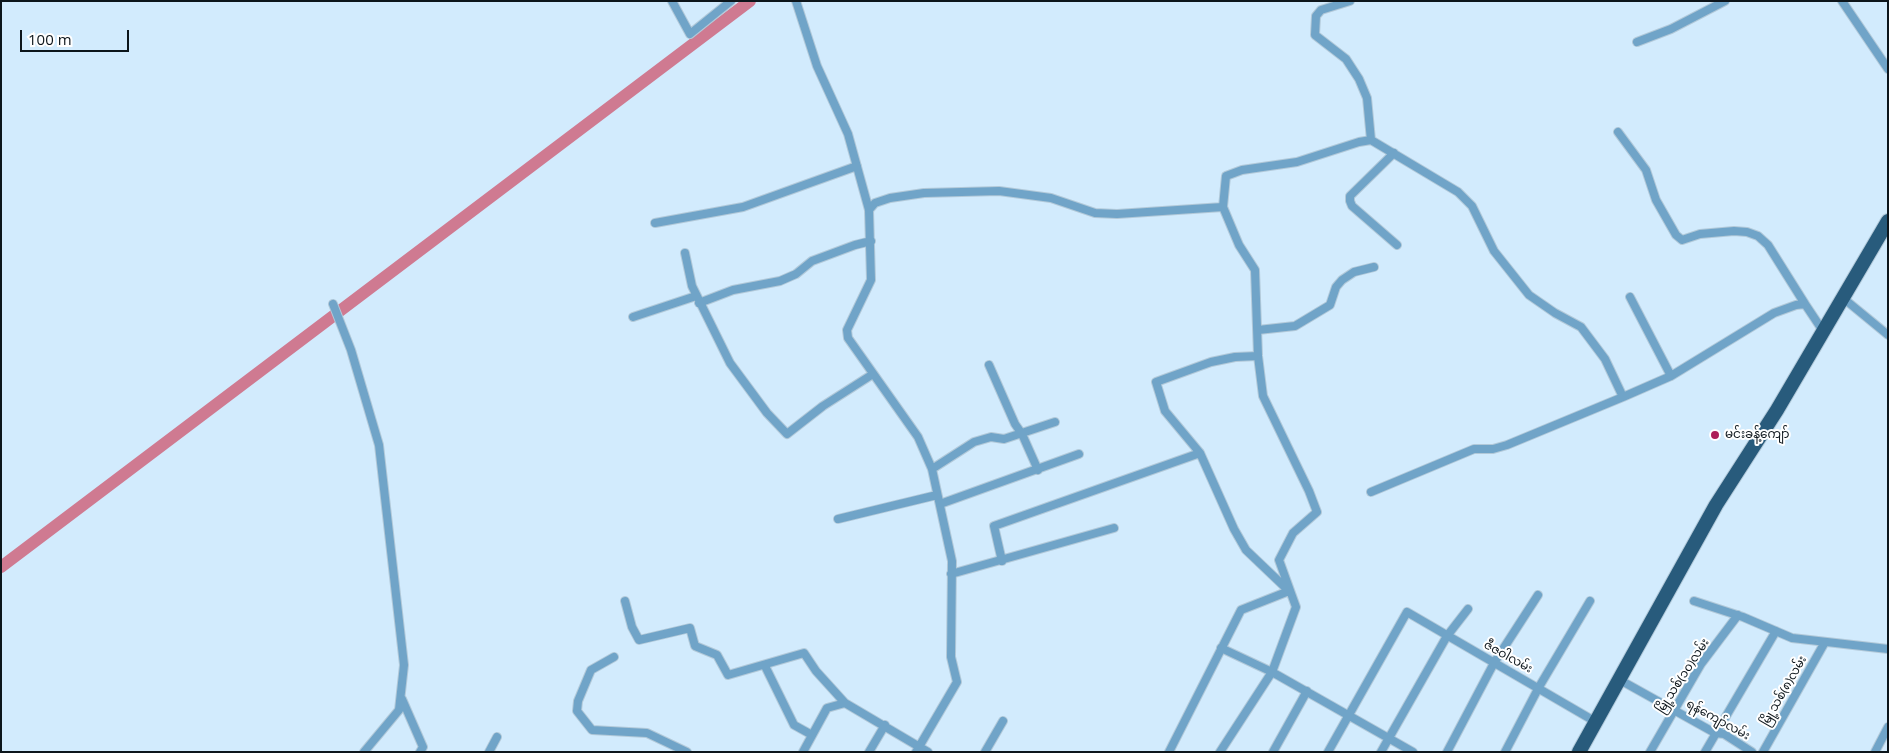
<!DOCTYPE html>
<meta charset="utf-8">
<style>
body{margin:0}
#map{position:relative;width:1889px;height:753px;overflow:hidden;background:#d2ebfd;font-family:"Open Sans",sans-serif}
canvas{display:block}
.frame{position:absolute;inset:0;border:2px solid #0c151b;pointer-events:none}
.scale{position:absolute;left:20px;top:30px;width:109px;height:22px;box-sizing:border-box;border:2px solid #0c151b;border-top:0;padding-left:6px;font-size:15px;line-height:18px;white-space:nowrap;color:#0c151b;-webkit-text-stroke:4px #fff;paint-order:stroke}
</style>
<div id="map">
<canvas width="1889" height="753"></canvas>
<div class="frame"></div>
<div class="scale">100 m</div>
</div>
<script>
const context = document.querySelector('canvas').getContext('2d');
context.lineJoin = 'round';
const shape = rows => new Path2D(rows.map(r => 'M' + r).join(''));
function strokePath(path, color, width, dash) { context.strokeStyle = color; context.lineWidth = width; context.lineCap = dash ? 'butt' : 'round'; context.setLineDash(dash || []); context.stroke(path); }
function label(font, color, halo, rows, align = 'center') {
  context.font = font + ' "Open Sans","Noto Sans Myanmar",sans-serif'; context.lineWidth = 4; context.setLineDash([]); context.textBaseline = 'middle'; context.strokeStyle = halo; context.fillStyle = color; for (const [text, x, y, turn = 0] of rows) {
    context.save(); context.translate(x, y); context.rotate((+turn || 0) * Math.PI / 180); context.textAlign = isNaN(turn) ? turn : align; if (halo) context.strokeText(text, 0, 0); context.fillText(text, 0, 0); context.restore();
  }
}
const river = shape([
 [1,567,750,1]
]);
const minor = shape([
 [672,1,690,34,731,1],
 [796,1,817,66,848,134,869,210,871,280,847,330,848,338,918,437,932,469,952,561,951,657,957,682,916,752],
 [1350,1,1321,10,1316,16,1315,35,1346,59,1359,79,1367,98,1371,140],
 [1842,1,1888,69],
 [1637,42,1671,29,1725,1],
 [1618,132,1646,170,1656,200,1676,235,1682,240,1700,234,1734,231,1747,232,1758,236,1768,245,1805,304],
 [1394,153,1350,196,1350,201,1352,206,1397,245],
 [869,210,875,203,890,198,924,193,999,191,1051,198,1095,213,1117,214,1223,207],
 [655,223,743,207,857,166],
 [685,253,692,286,730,363,767,413,787,434,823,406,873,374],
 [1630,297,1671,376],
 [1843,298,1888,335],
 [699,303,733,290,780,281,796,274,812,261,855,245,871,241],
 [333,304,351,350,379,445,404,665,399,710,364,752],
 [633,317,696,296],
 [1258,330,1295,326,1330,305,1336,287,1342,280,1354,272,1374,267],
 [989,365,1015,424,1022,434,1038,470],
 [1623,397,1671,376,1774,313,1796,305,1805,304,1823,331],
 [1200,453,1165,411,1156,382,1211,362,1235,357,1258,356],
 [932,469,974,442,991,437,1004,439,1055,422],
 [940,504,1079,454],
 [838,519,937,495],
 [1002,561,994,526,1200,453,1234,529,1246,550,1289,591,1241,610,1169,752],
 [951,574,1114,528],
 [625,601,632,627,639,640,690,628,695,646,717,655,728,675,804,653,816,671,845,703,928,752],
 [1694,601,1743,617,1792,638,1888,649],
 [1221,648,1272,672,1413,752],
 [614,657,591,670,578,701,577,711,592,730,647,733,687,752],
 [765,666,794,725,812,735],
 [1620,680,1715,733,1724,734,1752,752],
 [402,699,423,747,420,752],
 [489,752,497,737],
 [803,752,827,708,845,703],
 [869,752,885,725],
 [985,752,1003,721],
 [1220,752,1272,672,1296,607,1279,560,1293,533,1317,512,1309,491,1263,396,1258,356,1255,270,1239,245,1223,207,1226,176,1242,170,1297,162,1359,142,1371,140,1458,192,1472,206,1494,251,1529,295,1555,313,1581,327,1605,359,1623,397,1507,445,1493,449,1474,449,1371,492],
 [1273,752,1307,691],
 [1328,752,1407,612,1596,722],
 [1381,752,1447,636,1468,609],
 [1447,752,1494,663,1538,595],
 [1505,752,1539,687,1590,601],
 [1650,752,1701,664,1738,615],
 [1705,752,1776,631],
 [1763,752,1825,642],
 [1875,752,1888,727]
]);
const trunk = shape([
 [1579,752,1716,505,1777,410,1888,221]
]);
const markers = [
 [1715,435,5,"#ac1e58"]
];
const poiNames = [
 ["မင်းခန့်ကျော်",1725,435]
];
const streetNames = [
 ["ဇီဇဝါလမ်း",1508,657,29],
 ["မြို့သစ်(၁၀)လမ်း",1683,676,-57],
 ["မြို့သစ်(၈)လမ်း",1784,691,-60],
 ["ရန်ကျော်လမ်း",1718,720,29]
];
strokePath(river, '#cf7a91', 12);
strokePath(minor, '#b2c9d9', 10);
strokePath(trunk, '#b2c9d9', 16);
strokePath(minor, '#70a4c8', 8);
strokePath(trunk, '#285b7c', 14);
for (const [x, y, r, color] of markers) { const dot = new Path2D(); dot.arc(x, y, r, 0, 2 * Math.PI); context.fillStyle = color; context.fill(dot); strokePath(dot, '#fff', 2); }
label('12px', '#0c151b', '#fff', poiNames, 'left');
label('12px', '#0c151b', '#fff', streetNames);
</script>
